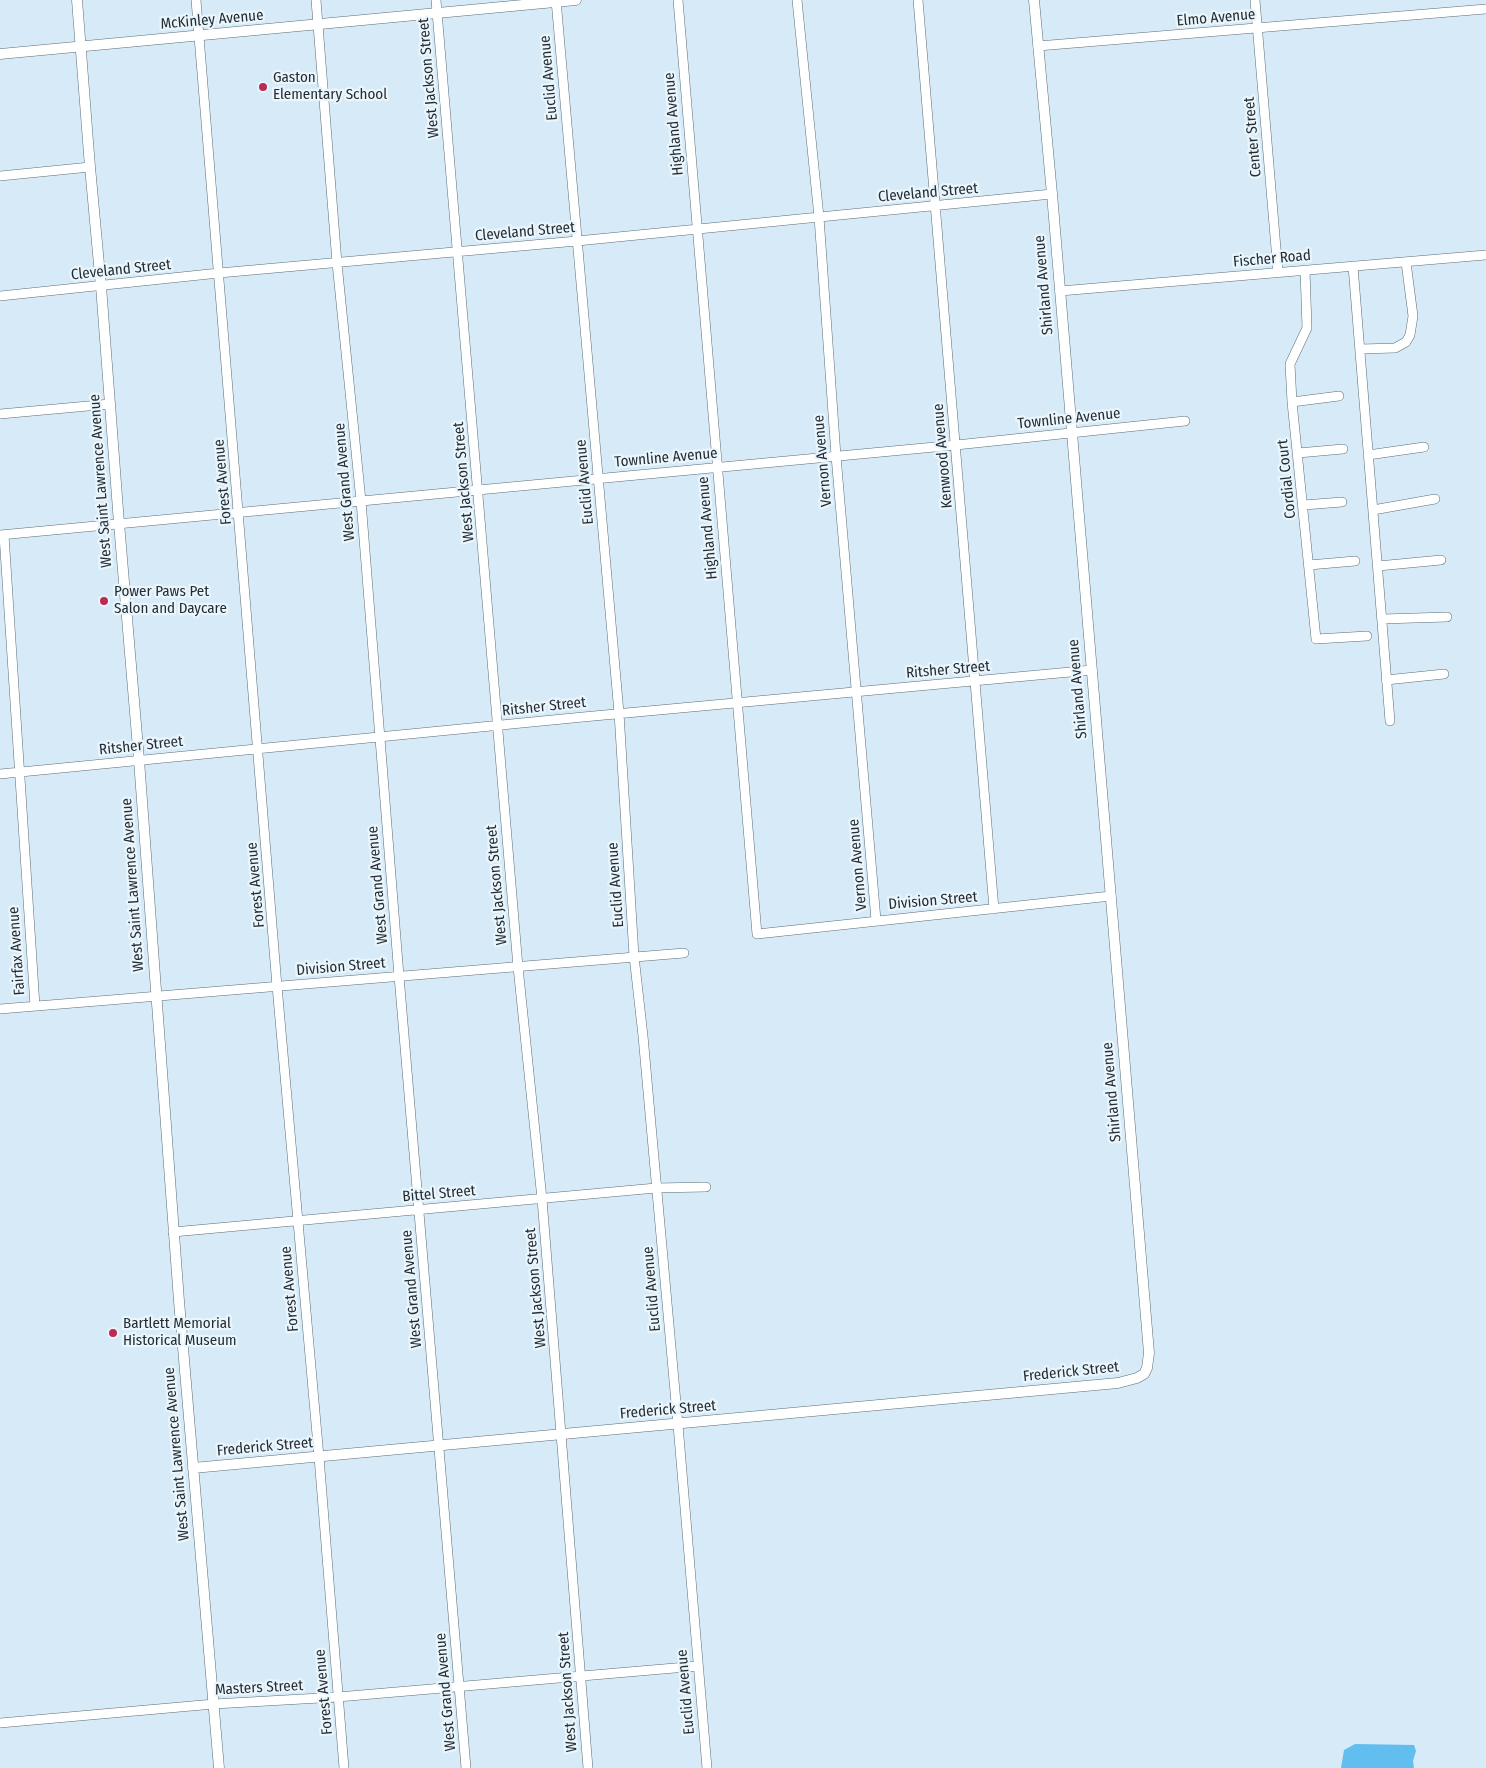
<!DOCTYPE html>
<style>
body{margin:0}
canvas{display:block;background:#d6eaf7}
</style>
<canvas width="1486" height="1768"></canvas>
<script>
const context = document.querySelector('canvas').getContext('2d');
context.lineJoin = 'round';
function fillPath(path, color) { context.fillStyle = color; context.fill(path, 'evenodd'); }
const shape = rows => new Path2D(rows.map(r => 'M' + r).join(''));
function strokePath(path, color, width, dash) { context.strokeStyle = color; context.lineWidth = width; context.lineCap = dash ? 'butt' : 'round'; context.setLineDash(dash || []); context.stroke(path); }
function label(font, color, halo, rows, align = 'center') {
  context.font = font + ' "Fira Sans Condensed",sans-serif'; context.lineWidth = 4.5; context.setLineDash([]); context.textBaseline = 'middle'; context.strokeStyle = halo; context.fillStyle = color; for (const [text, x, y, turn = 0] of rows) {
    context.save(); context.translate(x, y); context.rotate((+turn || 0) * Math.PI / 180); context.textAlign = isNaN(turn) ? turn : align; if (halo) context.strokeText(text, 0, 0); context.fillText(text, 0, 0); context.restore();
  }
}
const water = shape([
 [1355,1744,1414,1745,1416,1751,1413,1761,1414,1768,1341,1768,1344,1750]
]);
const minor = shape([
 [196,0,277,986,319,1457,344,1768],
 [316,0,337,263,361,501,399,976,466,1768],
 [436,0,518,967,542,1199,588,1768],
 [556,0,619,713,634,956,643,1036,678,1425,707,1768],
 [678,0,757,934,1111,896],
 [797,0,819,217,836,456,876,920],
 [918,0,994,909],
 [1255,0,1278,272],
 [1038,46,1486,9],
 [0,176,90,167],
 [1353,266,1390,721],
 [1305,270,1307,328,1290,364,1292,402,1316,639,1367,636],
 [1060,291,1486,255],
 [0,296,219,273,577,241,1052,194],
 [1361,349,1395,348,1406,342,1410,335,1413,316,1406,262],
 [1292,402,1339,396],
 [0,414,110,404],
 [1298,453,1343,449],
 [1368,455,1424,447],
 [1304,505,1342,502],
 [1373,510,1435,499],
 [0,535,956,445,1185,421],
 [4,535,35,1006],
 [1309,565,1355,561],
 [1378,566,1441,560],
 [1382,619,1447,617],
 [1386,680,1444,674],
 [0,774,583,717,1092,670],
 [0,1009,684,953],
 [173,1232,656,1188,706,1187],
 [0,1723,214,1704,338,1697,698,1666]
]);
const tertiary = shape([
 [77,0,90,167,101,286,119,523,139,760,179,1301,219,1768],
 [0,54,576,0],
 [193,1468,1118,1383,1137,1378,1144,1374,1147,1368,1149,1353,1052,194,1034,0]
]);
const markers = [
 [263,87,5,"#bb2b52"],
 [104,601,5,"#bb2b52"],
 [113,1333,5,"#bb2b52"]
];
const streetNames = [
 ["Elmo Avenue",1216,18,-5],
 ["McKinley Avenue",212,20,-5],
 ["West Jackson Street",429,78,-95],
 ["Euclid Avenue",549,78,-95],
 ["Highland Avenue",674,124,-95],
 ["Center Street",1253,137,-95],
 ["Cleveland Street",928,193,-5],
 ["Cleveland Street",525,232,-5],
 ["Fischer Road",1272,259,-5],
 ["Cleveland Street",121,270,-6],
 ["Shirland Avenue",1044,285,-95],
 ["Townline Avenue",1069,419,-6],
 ["Kenwood Avenue",943,456,-95],
 ["Townline Avenue",666,458,-5],
 ["Vernon Avenue",823,461,-95],
 ["Cordial Court",1287,479,-96],
 ["West Saint Lawrence Avenue",101,481,-94],
 ["Forest Avenue",223,482,-95],
 ["West Grand Avenue",345,482,-95],
 ["West Jackson Street",464,482,-95],
 ["Euclid Avenue",585,482,-95],
 ["Highland Avenue",708,528,-95],
 ["Ritsher Street",948,670,-5],
 ["Shirland Avenue",1078,689,-95],
 ["Ritsher Street",544,707,-6],
 ["Ritsher Street",141,746,-6],
 ["Vernon Avenue",858,865,-95],
 ["West Saint Lawrence Avenue",133,885,-94],
 ["Forest Avenue",256,885,-95],
 ["West Grand Avenue",378,885,-95],
 ["West Jackson Street",497,885,-95],
 ["Euclid Avenue",616,885,-94],
 ["Division Street",933,901,-5],
 ["Fairfax Avenue",17,951,-94],
 ["Division Street",341,967,-5],
 ["Shirland Avenue",1112,1092,-95],
 ["Bittel Street",439,1194,-5],
 ["West Jackson Street",536,1288,-95],
 ["Forest Avenue",290,1289,-95],
 ["West Grand Avenue",412,1289,-95],
 ["Euclid Avenue",652,1289,-95],
 ["Frederick Street",1071,1372,-6],
 ["Frederick Street",668,1410,-5],
 ["Frederick Street",265,1447,-5],
 ["West Saint Lawrence Avenue",177,1454,-95],
 ["Masters Street",259,1688,-3],
 ["Forest Avenue",324,1692,-95],
 ["West Grand Avenue",446,1692,-95],
 ["West Jackson Street",568,1692,-94],
 ["Euclid Avenue",686,1692,-95]
];
const poiNames = [
 ["Gaston",273,78],
 ["Elementary School",273,95],
 ["Power Paws Pet",114,592],
 ["Salon and Daycare",114,609],
 ["Bartlett Memorial",123,1324],
 ["Historical Museum",123,1341]
];
fillPath(water, '#62beef');
strokePath(minor, '#5b6d78', 10);
strokePath(tertiary, '#5b6d78', 11);
strokePath(minor, '#fff', 9);
strokePath(tertiary, '#fff', 10);
for (const [x, y, r, color] of markers) { const dot = new Path2D(); dot.arc(x, y, r, 0, 2 * Math.PI); context.fillStyle = color; context.fill(dot); strokePath(dot, '#eaf6fd', 2); }
label('15px', '#262d32', '#eaf6fd', streetNames);
label('15px', '#262d32', '#eaf6fd', poiNames, 'left');
</script>
